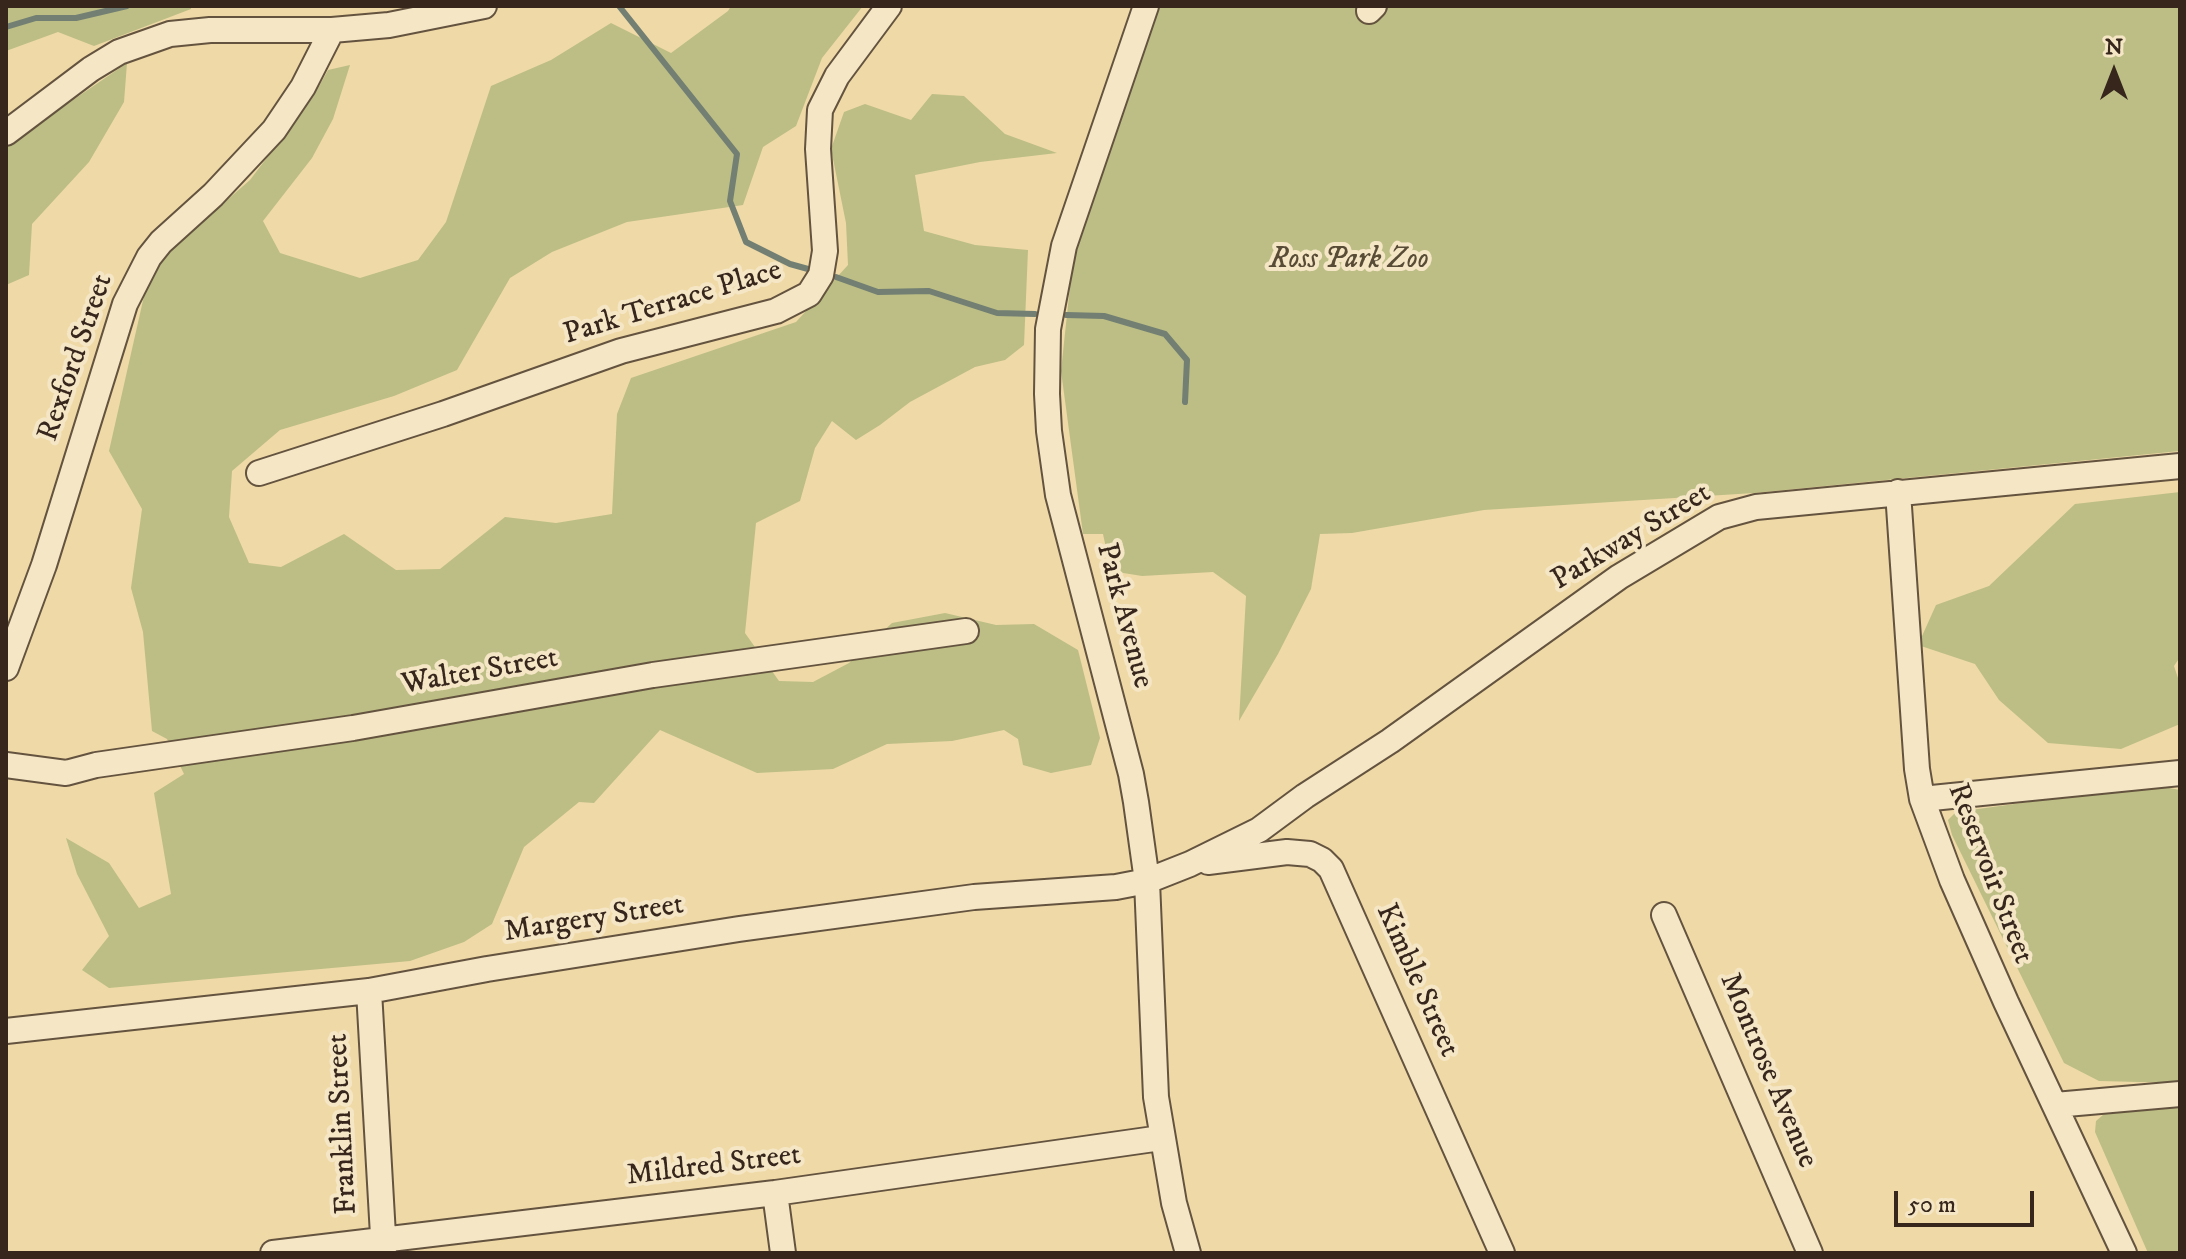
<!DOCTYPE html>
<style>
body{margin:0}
#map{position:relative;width:2186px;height:1259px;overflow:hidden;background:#efd9a7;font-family:"IM FELL DW Pica",serif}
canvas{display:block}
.frame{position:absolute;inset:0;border:8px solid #36261c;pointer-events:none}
.north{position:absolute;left:2074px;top:32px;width:80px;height:80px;-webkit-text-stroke:6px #f5e6c6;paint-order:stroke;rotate:0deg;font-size:22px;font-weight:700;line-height:32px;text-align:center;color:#36261c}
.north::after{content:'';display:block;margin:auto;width:28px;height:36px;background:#36261c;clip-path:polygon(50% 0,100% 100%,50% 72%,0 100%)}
.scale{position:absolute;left:1894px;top:1191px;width:140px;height:36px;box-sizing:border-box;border:4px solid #36261c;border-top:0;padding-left:10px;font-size:24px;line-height:28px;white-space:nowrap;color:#36261c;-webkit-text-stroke:6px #f5e6c6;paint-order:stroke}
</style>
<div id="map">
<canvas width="2186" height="1259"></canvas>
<div class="frame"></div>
<div class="north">N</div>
<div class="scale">50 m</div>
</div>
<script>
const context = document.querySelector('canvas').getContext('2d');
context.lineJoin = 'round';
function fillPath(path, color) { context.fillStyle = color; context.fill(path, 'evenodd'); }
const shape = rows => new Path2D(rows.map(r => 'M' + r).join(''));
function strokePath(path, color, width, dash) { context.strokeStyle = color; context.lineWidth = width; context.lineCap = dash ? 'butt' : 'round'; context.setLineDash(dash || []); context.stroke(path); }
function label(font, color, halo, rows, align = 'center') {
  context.font = font + ' "IM FELL DW Pica",serif'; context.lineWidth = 8; context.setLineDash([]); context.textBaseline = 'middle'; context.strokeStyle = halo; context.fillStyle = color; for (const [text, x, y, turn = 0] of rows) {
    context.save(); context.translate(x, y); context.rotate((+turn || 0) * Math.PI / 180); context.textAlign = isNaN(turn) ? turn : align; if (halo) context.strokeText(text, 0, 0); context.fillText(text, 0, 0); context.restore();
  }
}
const green = shape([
 [6,6,191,6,191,9,94,46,58,32,6,51],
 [731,6,863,6,822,58,796,126,763,147,743,205,627,222,552,252,510,278,457,370,394,396,280,430,232,471,229,517,249,563,281,567,344,534,396,570,440,569,505,517,556,523,612,514,617,414,631,378,796,322,848,265,846,223,831,149,844,112,865,104,911,120,932,94,964,96,1005,134,1057,153,980,162,915,175,924,231,975,245,1028,250,1024,345,1005,360,975,367,910,402,880,425,856,440,832,421,815,448,800,501,756,523,745,633,779,681,813,682,849,663,892,623,945,613,996,625,1034,624,1078,650,1100,738,1091,765,1051,773,1023,765,1018,739,1004,730,952,741,887,744,833,769,757,773,660,730,594,803,579,802,524,847,492,924,464,942,410,961,109,988,82,970,109,936,77,874,66,838,109,863,139,908,171,894,154,793,184,774,167,739,152,731,143,632,131,588,142,509,109,451,144,296,164,255,250,180,313,97,328,70,350,65,333,119,312,158,263,221,280,253,360,278,418,260,446,222,491,86,551,60,611,23,671,53,728,11],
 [1159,6,2180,6,2180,451,1754,493,1484,510,1352,533,1320,534,1311,589,1278,654,1239,721,1246,596,1213,572,1142,576,1111,571,1103,534,1083,534,1061,371,1073,258],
 [127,63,124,102,89,162,32,224,29,275,6,285,6,146],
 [2180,492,2180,657,2174,666,2180,684,2180,724,2121,749,2048,743,1999,700,1975,664,1918,645,1936,605,1989,586,2075,504],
 [2154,785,2180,790,2180,1083,2099,1081,2064,1063,1952,835,1948,820,1956,812],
 [2180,1087,2180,1253,2148,1253,2095,1132,2096,1121,2111,1108]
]);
const stream = shape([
 [619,6,737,154,730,201,746,242,790,264,808,269],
 [6,27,36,18,76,18,127,6],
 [836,277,878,292,929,291,997,313,1035,314],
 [1066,315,1104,316,1165,334,1187,360,1185,402]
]);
const minor = shape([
 [1146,6,1064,246,1048,329,1047,394,1049,431,1058,495,1131,774,1136,802,1147,881,1156,1097,1174,1203,1188,1253],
 [1369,11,1374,6],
 [6,133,91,69,119,52,170,34,210,30,332,30,389,25,484,6],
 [259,473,443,414,621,351,776,311,809,294,821,275,825,251,818,149,820,110,837,76,889,6],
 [1898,492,1917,769,1922,799,1952,880,2006,1002,2124,1253],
 [6,668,44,565,125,304,149,257,161,242,213,195,274,130,303,87,332,30],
 [6,765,66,773,96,765,353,728,653,675,966,631],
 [1922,799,2180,773],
 [1208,862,1287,852,1310,854,1322,860,1331,869,1502,1253],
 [1664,915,1810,1253],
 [369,991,384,1253],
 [6,1031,369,991,487,969,739,929,974,897,1116,887,1147,881,1190,864,1259,830,1305,796,1390,741,1619,577,1719,517,1756,507,2180,466],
 [2055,1105,2180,1094],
 [775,1193,783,1253],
 [273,1253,775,1193,1161,1138]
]);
const parkNames = [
 ["Ross Park Zoo",1349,261]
];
const streetNames = [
 ["Park Terrace Place",673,304,-17],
 ["Rexford Street",77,358,-71],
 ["Parkway Street",1632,538,-31],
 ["Park Avenue",1123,616,75],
 ["Walter Street",480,673,-10],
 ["Reservoir Street",1989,874,69],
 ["Margery Street",594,920,-9],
 ["Kimble Street",1416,981,66],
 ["Montrose Avenue",1767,1071,67],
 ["Franklin Street",344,1124,-93],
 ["Mildred Street",714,1167,-7]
];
fillPath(green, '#bcbe85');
strokePath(stream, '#727f72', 6);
strokePath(minor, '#64533f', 28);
strokePath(minor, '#f5e6c6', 24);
label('italic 30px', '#584c36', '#f5e6c6', parkNames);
label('30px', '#36261c', '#f5e6c6', streetNames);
</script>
